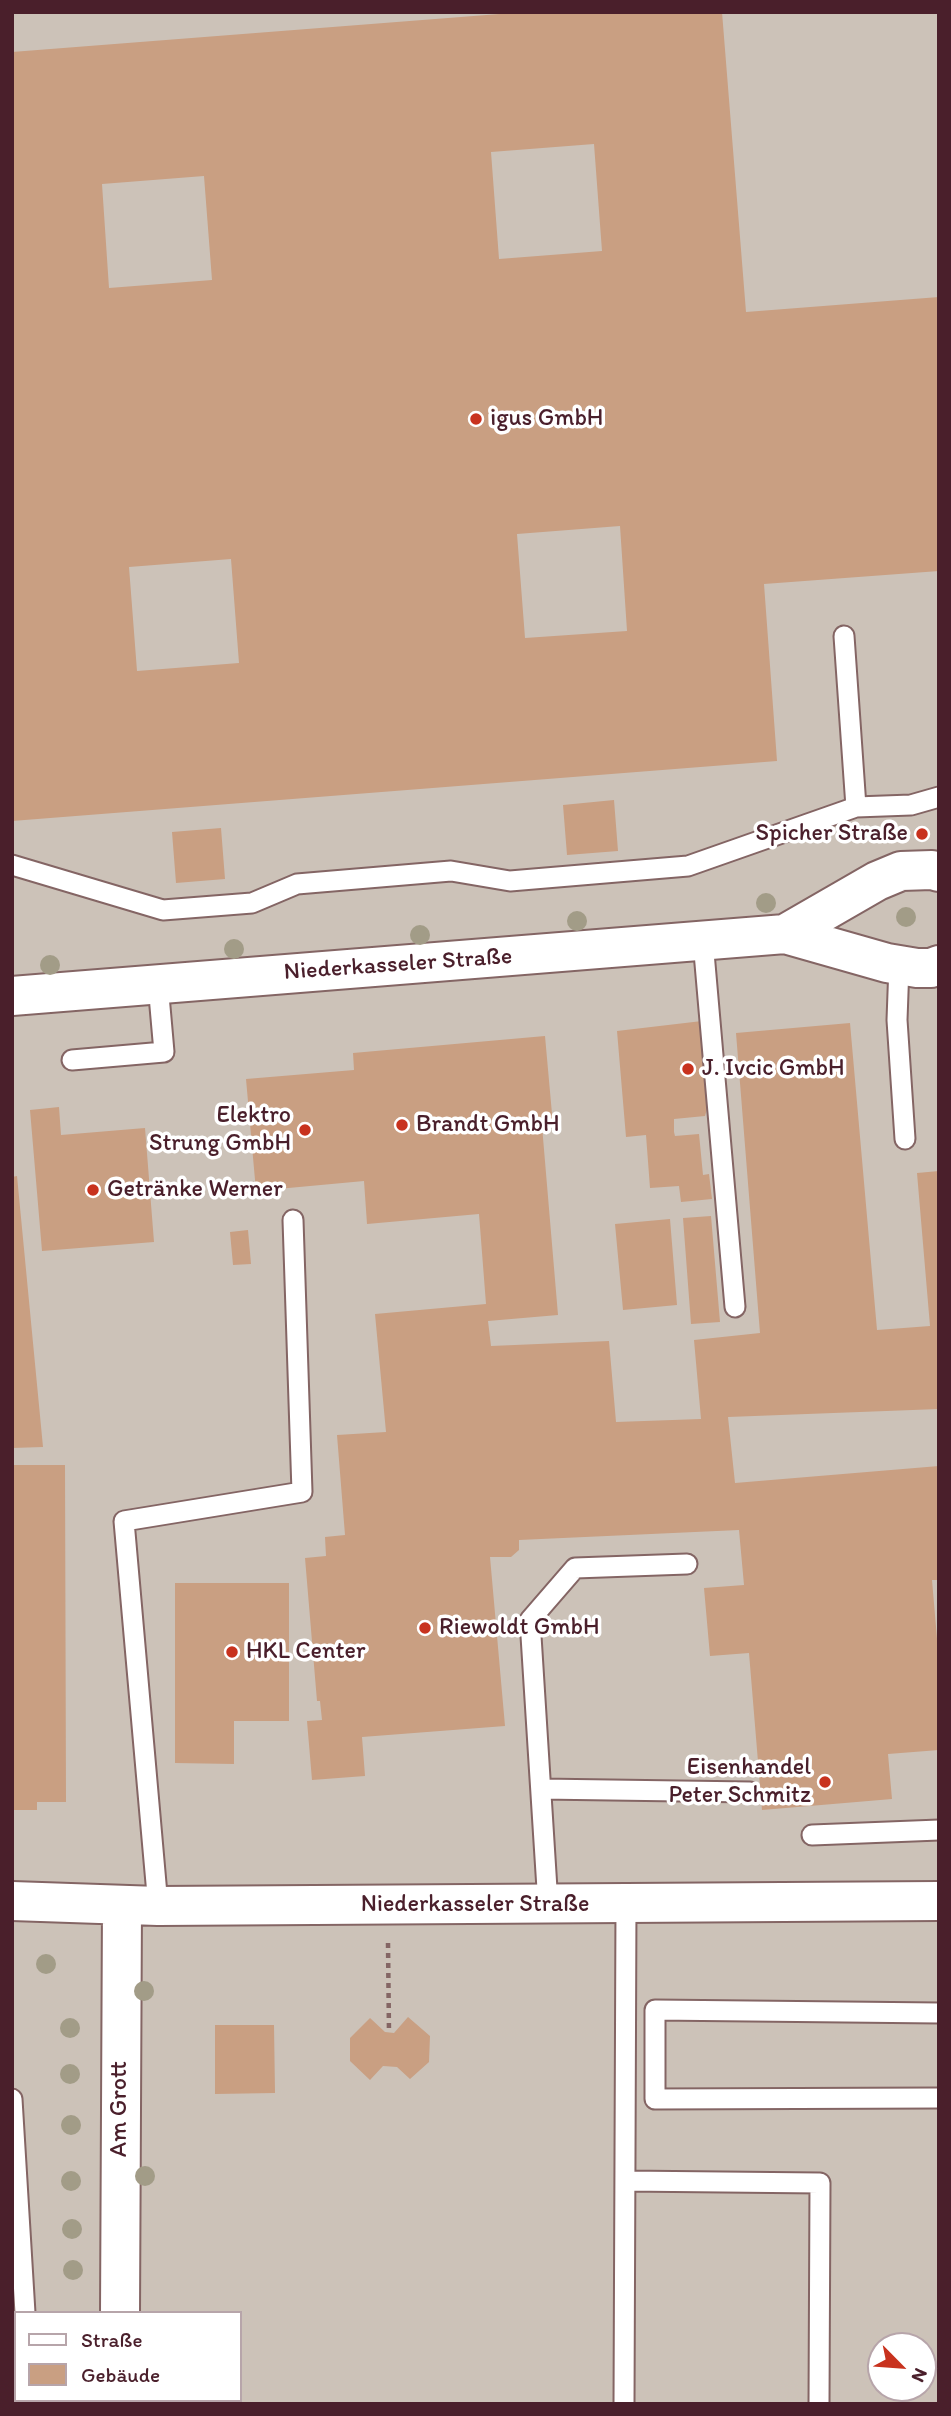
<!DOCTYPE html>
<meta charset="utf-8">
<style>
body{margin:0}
#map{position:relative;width:951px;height:2416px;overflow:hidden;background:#f0e8ce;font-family:Itim,sans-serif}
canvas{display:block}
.frame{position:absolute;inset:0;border:14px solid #4a1f2b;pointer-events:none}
.legend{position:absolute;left:14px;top:2311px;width:228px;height:91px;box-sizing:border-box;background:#fff;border:2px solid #b7a5aa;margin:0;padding:9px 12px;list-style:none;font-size:21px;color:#4a1f2b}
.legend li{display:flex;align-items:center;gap:14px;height:35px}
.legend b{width:35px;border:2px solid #b7a5aa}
.north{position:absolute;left:867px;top:2332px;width:70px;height:70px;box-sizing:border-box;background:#fff;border:2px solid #b7a5aa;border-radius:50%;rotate:115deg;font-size:19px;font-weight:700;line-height:28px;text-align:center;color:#4a1f2b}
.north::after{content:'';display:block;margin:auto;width:24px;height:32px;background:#c8321e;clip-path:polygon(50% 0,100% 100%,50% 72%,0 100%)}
</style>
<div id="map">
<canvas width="951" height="2416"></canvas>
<div class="frame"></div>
<ul class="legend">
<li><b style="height:9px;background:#fff"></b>Straße</li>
<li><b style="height:19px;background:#c99f82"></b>Gebäude</li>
</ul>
<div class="north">N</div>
</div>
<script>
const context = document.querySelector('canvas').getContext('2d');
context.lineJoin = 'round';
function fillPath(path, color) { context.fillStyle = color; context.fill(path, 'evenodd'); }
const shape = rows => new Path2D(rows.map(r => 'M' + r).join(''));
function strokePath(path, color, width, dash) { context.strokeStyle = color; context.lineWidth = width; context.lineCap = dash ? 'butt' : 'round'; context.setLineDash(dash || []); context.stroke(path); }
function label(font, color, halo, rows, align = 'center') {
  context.font = font + ' Itim,sans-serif'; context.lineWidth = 7; context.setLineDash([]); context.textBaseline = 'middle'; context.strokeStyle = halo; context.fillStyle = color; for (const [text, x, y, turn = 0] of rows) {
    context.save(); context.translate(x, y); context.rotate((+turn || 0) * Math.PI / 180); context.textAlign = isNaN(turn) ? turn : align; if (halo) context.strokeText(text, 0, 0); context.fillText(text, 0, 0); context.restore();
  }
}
const industrial = shape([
 [12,12,939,12,939,2404,12,2404],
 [16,2313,240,2313,240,2400,16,2400],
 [881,2346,923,2346,923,2388,881,2388]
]);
const building = shape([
 [525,12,722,12,746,312,939,297,939,571,764,584,777,761,12,821,12,52],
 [594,144,602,251,499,259,491,152],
 [204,176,212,280,109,288,102,184],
 [620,526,627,631,525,638,517,534],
 [231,559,239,663,137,671,129,567],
 [614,800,618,851,567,855,563,805],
 [221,828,225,879,176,883,172,832],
 [702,1021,709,1102,705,1116,674,1119,674,1132,675,1136,699,1134,703,1175,709,1174,712,1199,681,1202,679,1186,650,1188,646,1135,626,1137,617,1031],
 [850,1023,877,1330,930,1326,917,1173,939,1171,939,1409,728,1417,735,1483,939,1466,939,1580,932,1580,939,1662,939,1750,888,1754,892,1799,762,1810,749,1653,710,1656,704,1588,744,1585,739,1530,519,1540,519,1550,511,1557,490,1557,505,1726,362,1737,365,1776,312,1780,307,1721,322,1720,320,1701,317,1701,305,1558,326,1556,325,1537,345,1535,337,1435,386,1432,375,1314,486,1304,479,1214,367,1224,364,1181,256,1191,246,1079,354,1070,353,1053,545,1036,553,1125,542,1126,558,1315,488,1321,491,1346,609,1341,616,1422,701,1419,694,1340,760,1333,736,1033],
 [59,1107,61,1135,145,1128,154,1242,42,1251,30,1110],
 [17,1176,43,1447,12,1448,12,1177],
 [711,1216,720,1322,691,1324,683,1218],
 [670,1219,677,1305,623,1310,615,1224],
 [248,1230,251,1264,233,1265,230,1232],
 [12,1465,65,1465,66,1802,37,1802,37,1810,12,1810],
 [175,1583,289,1583,289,1721,234,1721,234,1764,175,1763],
 [408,2017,430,2036,429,2062,410,2079,397,2067,383,2066,370,2080,350,2061,350,2038,370,2018,385,2032,394,2033],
 [215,2025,274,2025,275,2093,215,2094]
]);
const path = shape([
 [388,1943,389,2033]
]);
const service = shape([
 [844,636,856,807,911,805,939,797],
 [12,865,163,910,252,903,297,884,451,871,510,881,688,866,856,807],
 [703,941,735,1307],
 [899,965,897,1020,905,1139],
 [72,1060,164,1052,158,984],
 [541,1789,750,1792],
 [812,1835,939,1830],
 [548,1905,530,1620,575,1568,687,1564],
 [158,1906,124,1521,302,1492,293,1220],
 [939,2013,655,2010,655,2099,939,2098],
 [12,2099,25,2313],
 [625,2181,820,2183,819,2404],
 [30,2400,30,2404],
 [624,2404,626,1904]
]);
const minor = shape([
 [785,934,877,881,901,871,932,870,939,872],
 [12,996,785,934,887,963,917,968,931,968,939,965],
 [12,1901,158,1906,939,1901],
 [120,2313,122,1906],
 [119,2404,119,2400]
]);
const trees = [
 [766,903],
 [906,917],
 [577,921],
 [420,935],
 [234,949],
 [50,965],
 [46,1964],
 [144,1991],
 [70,2028],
 [70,2074],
 [71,2125],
 [145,2176],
 [71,2181],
 [72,2229],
 [73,2270]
];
const markers = [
 [476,419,7,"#c8321e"],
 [922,834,7,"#c8321e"],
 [688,1069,7,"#c8321e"],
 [402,1125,7,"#c8321e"],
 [305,1130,7,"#c8321e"],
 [93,1190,7,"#c8321e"],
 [425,1628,7,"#c8321e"],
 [232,1652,7,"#c8321e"],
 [825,1782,7,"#c8321e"]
];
const poiNames = [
 ["igus GmbH",490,419],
 ["Spicher Straße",908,834,"right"],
 ["J. Ivcic GmbH",702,1069],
 ["Elektro",291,1116,"right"],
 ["Strung GmbH",291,1144,"right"],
 ["Brandt GmbH",416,1125],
 ["Getränke Werner",107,1190],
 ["Riewoldt GmbH",439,1628],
 ["HKL Center",246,1652],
 ["Eisenhandel",811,1768,"right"],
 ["Peter Schmitz",811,1796,"right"]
];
const streetNames = [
 ["Niederkasseler Straße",398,965,-4],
 ["Niederkasseler Straße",475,1905],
 ["Am Grott",120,2109,-90]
];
fillPath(industrial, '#ccc2b8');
fillPath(building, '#c99f82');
strokePath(service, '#846564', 23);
strokePath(minor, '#846564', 42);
strokePath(path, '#846564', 4.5, [5, 5]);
strokePath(service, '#fff', 19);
strokePath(minor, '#fff', 38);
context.fillStyle = '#a29c87';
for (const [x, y] of trees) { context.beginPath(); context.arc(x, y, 10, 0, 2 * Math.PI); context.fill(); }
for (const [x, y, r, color] of markers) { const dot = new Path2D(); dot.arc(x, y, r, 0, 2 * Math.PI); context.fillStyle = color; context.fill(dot); strokePath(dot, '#fff', 2.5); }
label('24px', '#4a1f2b', '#fff', poiNames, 'left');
label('24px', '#4a1f2b', '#fff', streetNames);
</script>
